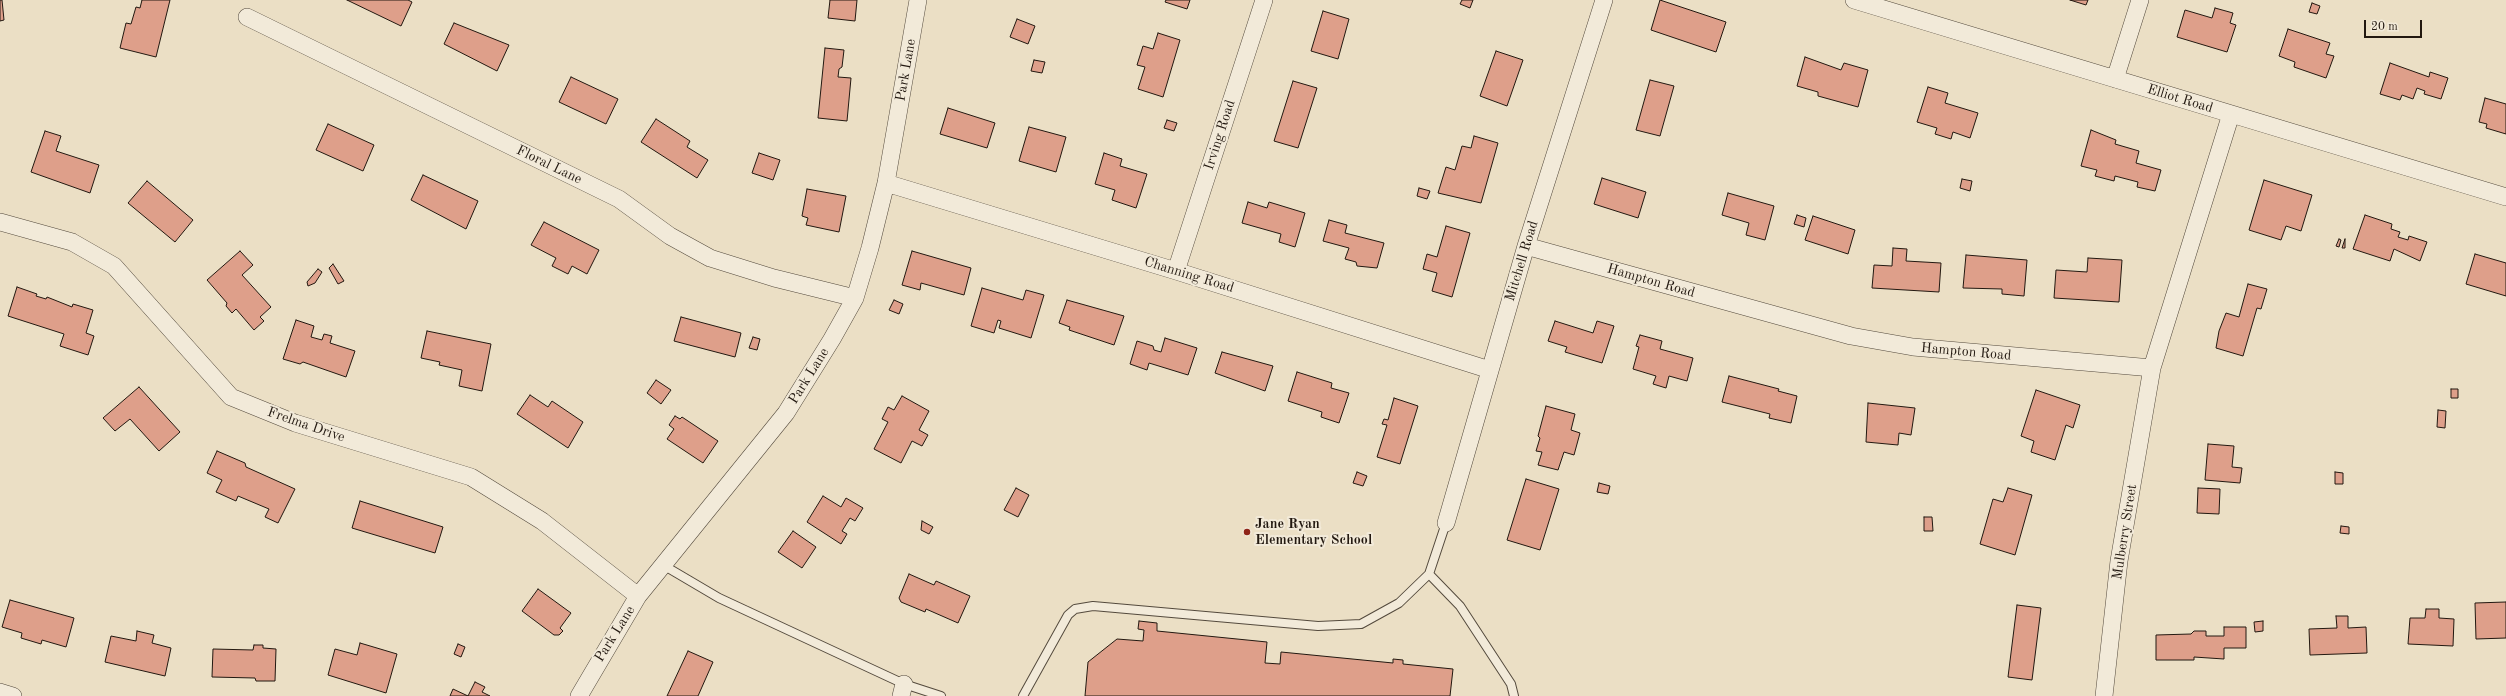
<!DOCTYPE html>
<style>
body{margin:0}
#map{position:relative;width:2506px;height:696px;overflow:hidden;background:#ebdfc5;font-family:"Old Standard TT",serif}
canvas{display:block}
.scale{position:absolute;left:2364px;top:20px;width:58px;height:18px;box-sizing:border-box;border:2px solid #221810;border-top:0;padding-left:5px;font-size:12px;line-height:14px;white-space:nowrap;color:#221810;-webkit-text-stroke:3px #f2ead9;paint-order:stroke}
</style>
<div id="map">
<canvas width="2506" height="696"></canvas>
<div class="scale">20 m</div>
</div>
<script>
const context = document.querySelector('canvas').getContext('2d');
context.lineJoin = 'round';
function fillPath(path, color) { context.fillStyle = color; context.fill(path, 'evenodd'); }
const shape = rows => new Path2D(rows.map(r => 'M' + r).join(''));
function strokePath(path, color, width, dash) { context.strokeStyle = color; context.lineWidth = width; context.lineCap = dash ? 'butt' : 'round'; context.setLineDash(dash || []); context.stroke(path); }
function label(font, color, halo, rows, align = 'center') {
  context.font = font + ' "Old Standard TT",serif'; context.lineWidth = 4; context.setLineDash([]); context.textBaseline = 'middle'; context.strokeStyle = halo; context.fillStyle = color; for (const [text, x, y, turn = 0] of rows) {
    context.save(); context.translate(x, y); context.rotate((+turn || 0) * Math.PI / 180); context.textAlign = isNaN(turn) ? turn : align; if (halo) context.strokeText(text, 0, 0); context.fillText(text, 0, 0); context.restore();
  }
}
const building = shape([
 [0,0,2,0,4,20,0,21,0,0],
 [142,0,170,0,156,57,120,48,126,23,131,24,136,7,140,8,142,0],
 [347,0,408,0,412,2,401,26,347,0],
 [830,0,857,0,855,21,828,18,830,0],
 [1166,0,1190,0,1187,9,1165,2,1166,0],
 [1462,0,1473,0,1470,8,1460,4,1462,0],
 [1660,0,1726,22,1716,52,1651,30,1660,0],
 [2070,0,2088,0,2086,5,2070,0],
 [2312,3,2320,6,2317,14,2309,12,2312,3],
 [2215,8,2233,13,2230,23,2236,25,2227,52,2177,37,2185,10,2212,18,2215,8],
 [1323,11,1349,19,1338,59,1311,51,1323,11],
 [1017,19,1035,26,1028,44,1010,37,1017,19],
 [454,23,509,45,497,71,444,44,454,23],
 [2288,29,2330,43,2326,54,2334,56,2326,78,2294,67,2295,62,2279,56,2288,29],
 [1158,33,1180,40,1163,97,1138,89,1145,67,1137,65,1143,46,1153,49,1158,33],
 [825,48,844,50,842,67,839,69,838,77,851,78,847,121,818,118,825,48],
 [1496,51,1523,60,1507,106,1480,96,1496,51],
 [1805,57,1841,70,1844,63,1868,70,1858,107,1818,96,1818,92,1797,86,1805,57],
 [1034,60,1045,62,1042,73,1031,71,1034,60],
 [2390,63,2429,77,2430,72,2448,78,2441,99,2424,94,2425,91,2417,88,2413,99,2402,95,2400,100,2380,94,2390,63],
 [571,77,618,99,606,124,559,102,571,77],
 [1650,80,1674,86,1660,136,1636,130,1650,80],
 [1293,81,1317,88,1298,148,1274,141,1293,81],
 [1928,87,1948,93,1945,103,1978,113,1970,138,1953,132,1951,139,1935,134,1937,128,1917,122,1928,87],
 [2485,98,2506,104,2506,134,2486,128,2487,124,2479,122,2485,98],
 [948,108,995,123,987,148,940,134,948,108],
 [656,119,690,141,687,147,708,160,697,178,641,142,656,119],
 [1167,120,1177,123,1174,131,1164,128,1167,120],
 [328,124,374,145,363,171,316,150,328,124],
 [1029,127,1066,137,1056,172,1019,161,1029,127],
 [2091,130,2116,140,2115,144,2139,151,2136,163,2161,170,2155,191,2137,187,2138,182,2115,176,2114,181,2095,176,2097,170,2081,166,2091,130],
 [45,131,61,136,56,151,99,165,90,193,31,172,45,131],
 [1474,136,1498,143,1481,203,1438,193,1446,167,1455,170,1462,146,1471,148,1474,136],
 [759,153,780,160,773,180,752,173,759,153],
 [1104,153,1122,159,1120,166,1147,174,1136,208,1112,200,1115,190,1095,184,1104,153],
 [423,175,478,201,466,229,411,200,423,175],
 [1602,178,1646,192,1638,218,1594,204,1602,178],
 [1962,179,1972,181,1970,191,1960,188,1962,179],
 [2264,180,2312,195,2301,231,2286,226,2281,240,2249,230,2264,180],
 [147,181,193,220,175,242,128,203,147,181],
 [1419,188,1430,191,1427,199,1417,196,1419,188],
 [807,189,846,196,839,232,806,225,808,218,802,216,807,189],
 [1728,193,1774,206,1765,240,1746,235,1749,223,1722,215,1728,193],
 [1248,202,1267,208,1269,202,1305,213,1295,247,1279,242,1281,234,1242,223,1248,202],
 [1797,215,1806,218,1804,227,1794,224,1797,215],
 [2365,215,2392,224,2391,229,2400,232,2398,237,2408,240,2409,236,2427,242,2420,261,2394,249,2390,261,2353,249,2365,215],
 [1813,216,1855,230,1848,254,1805,240,1813,216],
 [1329,220,1347,225,1345,233,1384,243,1377,268,1357,266,1356,262,1345,259,1349,248,1323,241,1329,220],
 [544,222,599,250,587,274,572,266,568,274,552,266,556,258,531,245,544,222],
 [1446,226,1470,233,1452,297,1432,291,1437,273,1423,269,1427,254,1437,257,1446,226],
 [2339,239,2341,240,2339,247,2336,246,2339,239],
 [2345,239,2345,248,2342,248,2345,239],
 [1893,248,1907,249,1906,261,1941,263,1939,292,1872,288,1874,265,1892,266,1893,248],
 [240,251,253,265,242,275,271,307,260,317,264,321,254,330,236,309,232,313,226,306,227,303,207,280,240,251],
 [912,251,971,268,964,295,921,283,920,290,902,285,912,251],
 [2475,254,2506,263,2506,296,2466,284,2475,254],
 [1966,255,2027,260,2024,296,2002,294,2002,289,1963,288,1966,255],
 [2088,258,2122,260,2119,302,2054,298,2056,270,2087,272,2088,258],
 [333,264,344,281,338,284,329,268,333,264],
 [318,269,322,272,315,283,308,286,307,282,318,269],
 [2248,284,2267,289,2261,309,2257,308,2243,356,2216,348,2219,331,2226,313,2239,317,2248,284],
 [17,287,37,294,36,296,46,299,47,297,72,307,73,304,93,310,86,333,94,336,88,355,60,346,64,334,8,316,17,287],
 [982,288,1023,300,1026,290,1044,295,1031,338,999,328,1001,321,998,320,994,333,971,326,982,288],
 [894,300,903,304,899,314,889,310,894,300],
 [1067,300,1124,316,1114,345,1069,330,1070,327,1059,323,1067,300],
 [681,317,741,333,735,357,674,341,681,317],
 [296,320,314,326,311,337,322,340,324,334,332,336,330,343,355,351,346,377,303,362,300,364,283,359,296,320],
 [1555,321,1593,333,1597,321,1614,326,1602,363,1565,352,1567,347,1548,341,1555,321],
 [427,331,491,344,482,391,459,386,462,370,439,365,440,362,421,358,427,331],
 [1640,335,1662,341,1660,349,1693,358,1687,381,1669,376,1666,388,1653,384,1656,376,1633,369,1639,347,1636,346,1640,335],
 [753,337,760,339,757,350,749,348,753,337],
 [1165,338,1197,348,1188,375,1149,363,1147,370,1130,364,1137,341,1153,346,1154,350,1161,352,1165,338],
 [1222,352,1273,366,1265,391,1215,373,1222,352],
 [1297,372,1332,383,1331,388,1349,393,1339,423,1321,417,1322,412,1288,401,1297,372],
 [1729,376,1779,389,1778,391,1797,396,1791,423,1769,418,1770,414,1722,402,1729,376],
 [656,380,671,390,661,404,647,393,656,380],
 [139,387,180,432,159,451,130,419,115,431,103,418,139,387],
 [2451,389,2458,389,2458,398,2451,398,2451,389],
 [2036,390,2080,405,2073,428,2066,425,2055,460,2031,452,2034,441,2021,436,2036,390],
 [530,395,548,407,552,401,583,422,568,448,517,414,530,395],
 [902,396,929,411,919,430,928,435,922,446,912,441,901,463,874,449,888,422,882,419,888,407,894,410,902,396],
 [1394,398,1418,406,1400,464,1377,457,1387,425,1382,424,1384,419,1388,420,1394,398],
 [1868,403,1915,408,1911,435,1899,433,1898,445,1866,442,1868,403],
 [1546,406,1575,414,1571,430,1580,433,1574,455,1564,452,1558,470,1538,465,1542,452,1536,451,1540,438,1538,436,1546,406],
 [2438,410,2446,411,2445,428,2437,427,2438,410],
 [675,416,680,419,682,417,718,441,703,463,667,439,674,429,669,425,675,416],
 [2208,444,2234,446,2232,467,2242,468,2240,483,2205,480,2208,444],
 [217,451,245,463,246,467,295,489,278,523,265,517,269,509,238,496,236,501,216,492,222,480,207,473,217,451],
 [1357,472,1367,476,1363,486,1353,483,1357,472],
 [2335,472,2343,473,2343,484,2335,484,2335,472],
 [1526,479,1559,489,1540,550,1507,540,1526,479],
 [1599,483,1610,486,1608,494,1597,492,1599,483],
 [1016,488,1029,495,1018,517,1004,510,1016,488],
 [2008,488,2032,495,2015,555,1980,544,1993,499,2003,502,2008,488],
 [2198,488,2220,489,2219,514,2197,513,2198,488],
 [823,496,841,507,846,498,863,508,855,521,850,518,842,531,847,534,841,544,807,522,823,496],
 [360,501,443,527,435,553,352,528,360,501],
 [1924,517,1932,517,1933,531,1924,531,1924,517],
 [922,521,933,527,929,534,921,530,922,521],
 [2341,526,2349,527,2349,534,2340,533,2341,526],
 [793,531,816,547,802,568,778,552,793,531],
 [909,574,934,585,936,581,970,596,958,623,926,609,925,612,901,602,899,598,909,574],
 [538,589,571,613,560,628,563,631,559,635,554,635,522,611,538,589],
 [10,600,74,618,66,647,42,640,41,644,21,638,22,633,2,627,10,600],
 [2506,602,2506,638,2476,639,2475,603,2506,602],
 [2017,605,2041,608,2032,680,2008,677,2017,605],
 [2426,609,2439,609,2439,618,2454,619,2453,646,2408,644,2410,618,2425,618,2426,609],
 [2336,616,2348,616,2348,628,2366,627,2367,653,2310,655,2309,629,2337,628,2336,616],
 [1139,621,1157,623,1157,631,1267,642,1265,663,1280,664,1281,652,1393,663,1393,659,1403,660,1403,664,1453,669,1450,696,1085,696,1088,662,1117,639,1143,641,1144,630,1138,629,1139,621],
 [2263,621,2263,631,2255,632,2254,622,2263,621],
 [2224,627,2246,627,2246,648,2224,648,2224,659,2194,657,2194,660,2156,660,2156,635,2191,634,2194,631,2206,631,2206,636,2224,636,2224,627],
 [137,631,154,635,152,643,171,648,165,676,105,662,111,636,136,641,137,631],
 [360,643,397,654,386,693,328,675,335,649,357,655,360,643],
 [458,644,465,647,461,657,454,654,458,644],
 [254,645,263,645,263,648,276,649,275,681,256,681,255,678,212,677,213,649,253,650,254,645],
 [688,651,713,662,698,696,667,696,688,651],
 [475,682,485,687,482,692,490,696,450,696,453,689,468,696,475,682]
]);
const lane = shape([
 [663,565,719,598,904,684,941,696],
 [1429,574,1460,606,1511,684,1514,696],
 [1023,696,1068,615,1075,609,1093,606,1318,626,1361,624,1399,603,1429,574,1446,523]
]);
const street = shape([
 [1854,0,2506,197],
 [247,17,619,199,670,236,710,258,774,278,855,298],
 [2115,79,2140,0],
 [886,183,1176,271,1490,370],
 [0,222,72,242,114,266,231,397,295,423,471,477,542,521,638,596],
 [1526,246,1851,336,1913,347,2152,368],
 [1176,271,1264,0],
 [1446,523,1526,246,1604,0],
 [0,692,13,696],
 [579,696,638,596,786,413,832,339,855,298,870,248,886,183,918,0],
 [901,696,904,684],
 [2104,696,2119,561,2152,368,2231,114]
]);
const markers = [
 [1247,532,4,"#8f2418"]
];
const streetNames = [
 ["Park Lane",906,70,-80],
 ["Elliot Road",2180,99,17],
 ["Irving Road",1220,135,-72],
 ["Floral Lane",549,165,26],
 ["Mitchell Road",1522,261,-73],
 ["Channing Road",1189,275,17],
 ["Hampton Road",1651,281,16],
 ["Hampton Road",1966,352,5],
 ["Park Lane",809,376,-58],
 ["Frelma Drive",306,425,19],
 ["Mulberry Street",2125,532,-81],
 ["Park Lane",615,634,-58]
];
const poiNames = [
 ["Jane Ryan",1255,524],
 ["Elementary School",1255,540]
];
fillPath(building, '#de9f8a');
strokePath(building, '#221810', 1);
strokePath(lane, '#544a3d', 10);
strokePath(street, '#544a3d', 18);
strokePath(lane, '#f2ead9', 8);
strokePath(street, '#f2ead9', 17);
for (const [x, y, r, color] of markers) { const dot = new Path2D(); dot.arc(x, y, r, 0, 2 * Math.PI); context.fillStyle = color; context.fill(dot); strokePath(dot, '#f2ead9', 1.5); }
label('14px', '#221810', '#f2ead9', streetNames);
label('bold 14px', '#221810', '#f2ead9', poiNames, 'left');
</script>
